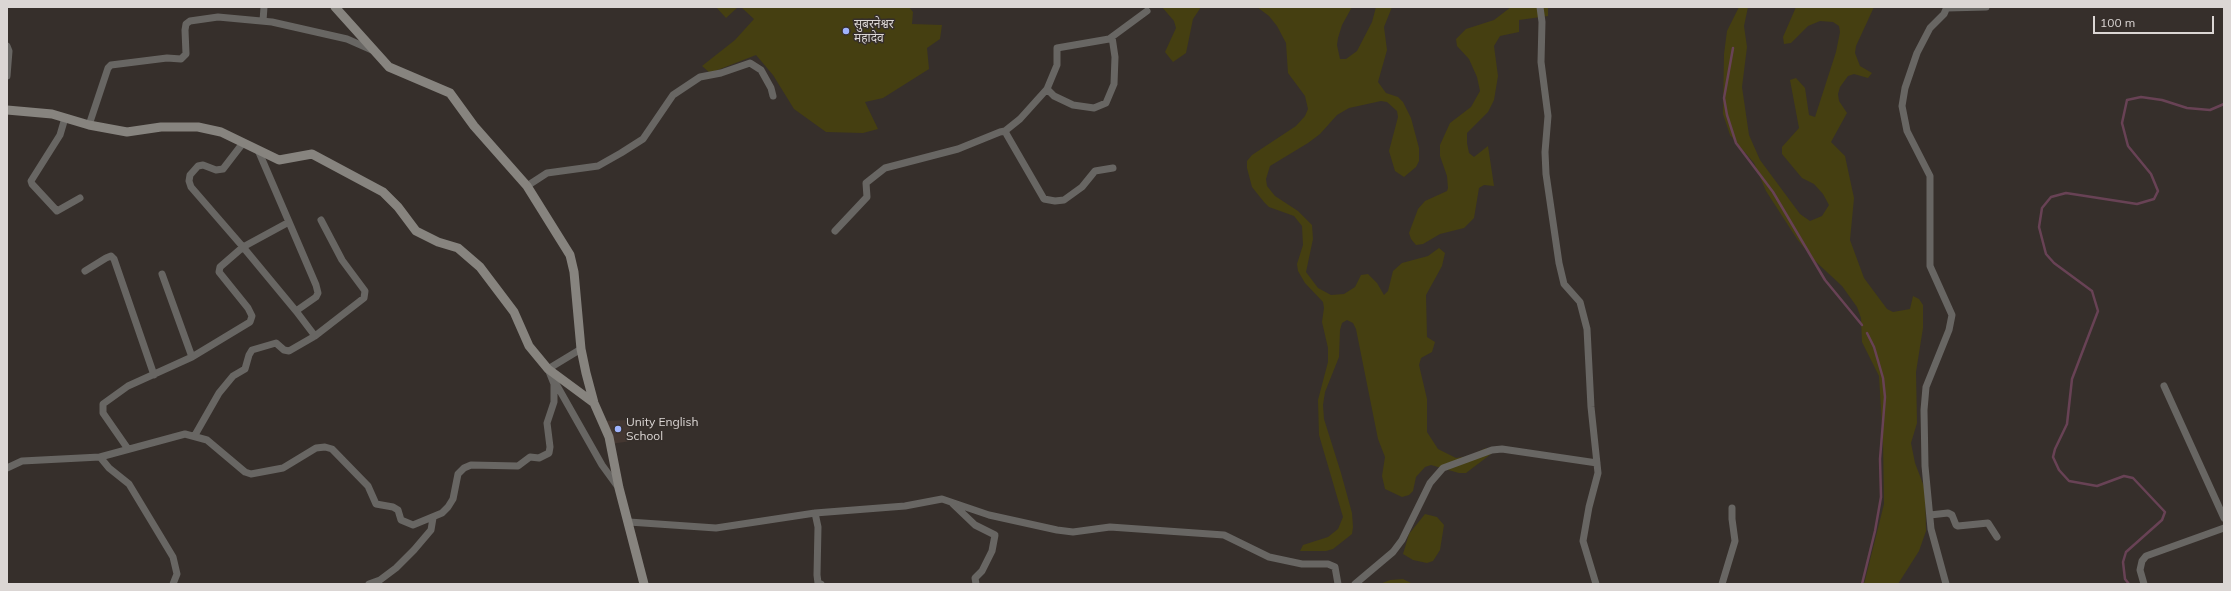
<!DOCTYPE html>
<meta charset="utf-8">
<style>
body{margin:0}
#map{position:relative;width:2231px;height:591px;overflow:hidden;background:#362f2b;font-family:Mulish,sans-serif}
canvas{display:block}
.frame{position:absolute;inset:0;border:8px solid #dbd6d4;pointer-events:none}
.scale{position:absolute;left:2093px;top:16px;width:121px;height:18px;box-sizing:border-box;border:2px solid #dbd6d4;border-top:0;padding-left:5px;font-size:12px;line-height:14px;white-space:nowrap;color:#dbd6d4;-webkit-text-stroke:3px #362f2b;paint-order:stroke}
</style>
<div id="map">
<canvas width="2231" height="591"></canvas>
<div class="frame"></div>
<div class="scale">100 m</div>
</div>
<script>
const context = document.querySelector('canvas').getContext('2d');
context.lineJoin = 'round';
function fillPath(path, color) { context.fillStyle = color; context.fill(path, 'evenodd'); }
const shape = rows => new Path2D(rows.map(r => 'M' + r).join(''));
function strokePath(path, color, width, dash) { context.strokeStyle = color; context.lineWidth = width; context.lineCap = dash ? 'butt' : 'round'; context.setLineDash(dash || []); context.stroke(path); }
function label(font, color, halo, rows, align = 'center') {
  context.font = font + ' Mulish,"Noto Sans Devanagari",sans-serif'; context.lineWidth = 3; context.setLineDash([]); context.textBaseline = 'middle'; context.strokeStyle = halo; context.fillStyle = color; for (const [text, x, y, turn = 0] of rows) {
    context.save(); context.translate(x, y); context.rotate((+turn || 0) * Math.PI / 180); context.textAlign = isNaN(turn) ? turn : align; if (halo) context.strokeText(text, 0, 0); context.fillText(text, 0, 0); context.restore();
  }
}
const built = shape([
 [629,420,631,441,611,444,603,421]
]);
const green = shape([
 [716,7,738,7,726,18],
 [741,7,909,7,913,12,912,24,942,25,940,39,927,48,929,69,883,98,865,102,878,129,863,133,826,132,794,109,773,75,756,55,710,73,702,66,735,40,754,19],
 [1162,7,1201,7,1193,19,1186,53,1173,62,1165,52,1176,28,1174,21],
 [1257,7,1352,7,1342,25,1338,38,1337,45,1340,59,1346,59,1357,51,1372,22,1376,7,1392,7,1384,27,1387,50,1378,82,1386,93,1398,97,1403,102,1411,118,1419,148,1419,161,1416,167,1404,177,1395,171,1389,151,1398,117,1397,111,1387,102,1381,101,1349,108,1337,115,1320,134,1308,143,1270,166,1266,179,1267,186,1275,196,1298,211,1312,225,1313,239,1306,272,1318,288,1331,295,1344,294,1355,287,1361,275,1368,274,1377,283,1384,295,1388,291,1393,271,1402,263,1428,256,1439,248,1445,253,1442,266,1426,295,1427,337,1435,342,1432,352,1421,358,1419,365,1427,399,1427,432,1438,449,1456,458,1469,456,1486,448,1491,454,1466,473,1459,473,1431,465,1425,467,1416,477,1413,491,1409,495,1402,497,1385,489,1382,476,1385,457,1378,439,1356,329,1353,323,1347,320,1342,323,1340,330,1339,357,1325,392,1323,405,1324,419,1341,473,1352,513,1353,527,1352,534,1333,549,1326,551,1300,551,1303,545,1328,537,1338,529,1343,517,1319,435,1318,400,1328,362,1328,348,1322,322,1324,308,1323,302,1305,283,1298,271,1297,264,1303,245,1302,226,1294,216,1269,207,1264,202,1252,187,1247,168,1247,161,1252,155,1296,126,1305,116,1308,109,1305,96,1288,73,1286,43,1277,26,1269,16],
 [1511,7,1548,7,1548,16,1519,20,1519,32,1500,36,1494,46,1498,76,1494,100,1488,112,1467,133,1467,143,1469,153,1474,157,1488,146,1494,186,1484,185,1479,188,1474,218,1464,228,1440,234,1423,244,1416,245,1411,239,1409,233,1418,209,1425,201,1447,191,1448,188,1447,176,1440,156,1440,145,1450,123,1471,107,1480,91,1477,77,1469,59,1457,46,1456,39,1466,29,1494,20],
 [1739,7,1748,7,1744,26,1747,47,1742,87,1749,135,1760,160,1800,214,1810,221,1822,216,1829,205,1823,194,1814,184,1802,178,1782,154,1782,147,1799,128,1790,80,1796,78,1805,88,1809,115,1815,117,1836,52,1840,32,1839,26,1833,22,1820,21,1808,26,1791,43,1784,44,1783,37,1796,7,1874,7,1856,46,1855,53,1860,66,1872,73,1868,78,1854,74,1848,76,1840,87,1838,94,1839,101,1847,113,1831,142,1845,156,1854,198,1850,240,1864,278,1887,309,1893,312,1910,309,1913,296,1919,299,1923,305,1923,328,1916,372,1917,423,1911,443,1915,463,1925,489,1926,531,1919,551,1898,584,1864,584,1884,504,1883,442,1879,376,1862,342,1861,318,1857,307,1842,286,1814,260,1797,239,1766,191,1754,163,1730,135,1723,114,1724,54,1727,31],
 [1425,514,1437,517,1444,525,1440,550,1433,561,1427,563,1413,560,1403,554,1409,534],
 [1403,579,1413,584,1380,584,1390,580]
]);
const stream = shape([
 [1733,48,1724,98,1727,115,1736,143,1773,192,1825,280,1862,325],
 [1862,584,1875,531,1881,497,1880,459,1885,397,1883,378,1874,347,1867,333],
 [2129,584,2125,579,2123,562,2126,552,2162,520,2165,512,2133,478,2124,476,2097,486,2069,481,2059,470,2053,457,2055,449,2067,424,2072,379,2098,311,2092,291,2054,263,2046,254,2039,227,2042,208,2051,197,2066,193,2137,204,2154,199,2158,191,2151,174,2128,146,2122,123,2127,100,2141,97,2162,100,2187,108,2210,110,2224,104]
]);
const street = shape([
 [1540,7,1542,22,1541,62,1548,116,1545,152,1546,174,1559,263,1564,284,1580,302,1587,329,1591,407,1598,473,1589,507,1583,541,1596,584],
 [1947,8,1986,7],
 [263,21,264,7],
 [7,46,9,51,7,76],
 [1047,89,1054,96,1073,105,1094,108,1106,103,1114,84,1115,57,1112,37],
 [65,118,60,135,31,181,32,184,57,211,80,198],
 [89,125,108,68,111,65,167,58,181,59,186,54,185,30,186,24,190,21,218,17,272,22,347,39,372,50],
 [1005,131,1020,119,1047,89,1057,65,1057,48,1109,39,1147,11],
 [258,150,289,222],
 [527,186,547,173,598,166,621,153,643,139,673,95,700,77,721,73,750,63,761,70,771,88,773,96],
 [835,231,867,197,866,183,885,168,958,149,1000,132,1005,131,1007,135,1044,199,1055,201,1064,200,1082,187,1095,171,1113,168],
 [85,271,106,258,111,256,114,259,154,375],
 [162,274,192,357],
 [315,336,364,298,365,291,342,260,321,220],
 [548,369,581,349],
 [555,382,602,465,618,487],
 [2164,386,2224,518],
 [195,435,219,393,233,376,245,369,249,355,252,350,276,343,284,350,289,351,315,336,296,311],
 [128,449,103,413,103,404,128,386,192,357,250,322,252,316,248,308,219,272,220,267,243,247,289,222,316,285,318,293,316,297,296,311,243,247,191,187,189,181,190,175,198,166,203,165,216,170,223,169,243,143],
 [100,457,109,468,129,484,173,557,177,574,173,584],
 [7,468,22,461,100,457,185,434,207,440,245,472,251,474,283,468,316,448,325,447,332,449,368,486,376,504,393,507,398,510,401,520,413,525,442,513,448,507,453,499,458,474,464,468,471,465,518,466,530,457,539,458,549,453,550,447,547,423,554,402,554,384,548,369],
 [953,504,975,525,995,535,992,551,982,571,975,578,976,584],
 [815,513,818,527,817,575,818,583,821,584],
 [1930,515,1948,513,1952,515,1956,525,1958,526,1988,523,1997,537],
 [629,522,716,528,815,513,905,506,942,499,989,515,1057,530,1073,532,1110,527,1224,535,1269,557,1302,564,1328,564,1335,567,1338,584],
 [369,584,380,580,396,568,414,550,431,530,433,518],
 [1355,584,1393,552,1402,540,1430,483,1443,468,1492,450,1502,449,1597,463],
 [1722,584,1735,541,1732,519,1732,508],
 [1946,584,1931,529,1925,466,1924,410,1926,387,1949,330,1952,315,1930,266,1930,176,1907,131,1902,106,1905,88,1917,53,1930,28,1944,14,1947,7],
 [2144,584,2140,570,2142,561,2146,556,2224,528]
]);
const secondary = shape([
 [335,7,389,67,450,93,474,126,527,186,570,255,574,272,581,349,586,373,594,403,609,437,619,488,644,584],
 [7,110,52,114,89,125,127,132,161,127,198,127,221,132,279,160,312,154,383,192,398,207,416,231,438,242,458,248,480,267,514,312,529,346,548,369,594,403]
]);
const markers = [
 [846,31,4,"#a0b3fd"],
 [618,429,4,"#a0b3fd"]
];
const poiNames = [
 ["सुबरनेश्वर",854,24],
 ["महादेव",854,38],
 ["Unity English",626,422],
 ["School",626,436]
];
fillPath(built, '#443731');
fillPath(green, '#453f11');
strokePath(stream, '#684255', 2.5);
strokePath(street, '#686663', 7);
strokePath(secondary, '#87847f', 9);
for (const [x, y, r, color] of markers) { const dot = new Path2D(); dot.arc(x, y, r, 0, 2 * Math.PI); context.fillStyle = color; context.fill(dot); strokePath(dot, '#362f2b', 1.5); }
label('12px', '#dbd6d4', '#362f2b', poiNames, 'left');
</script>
